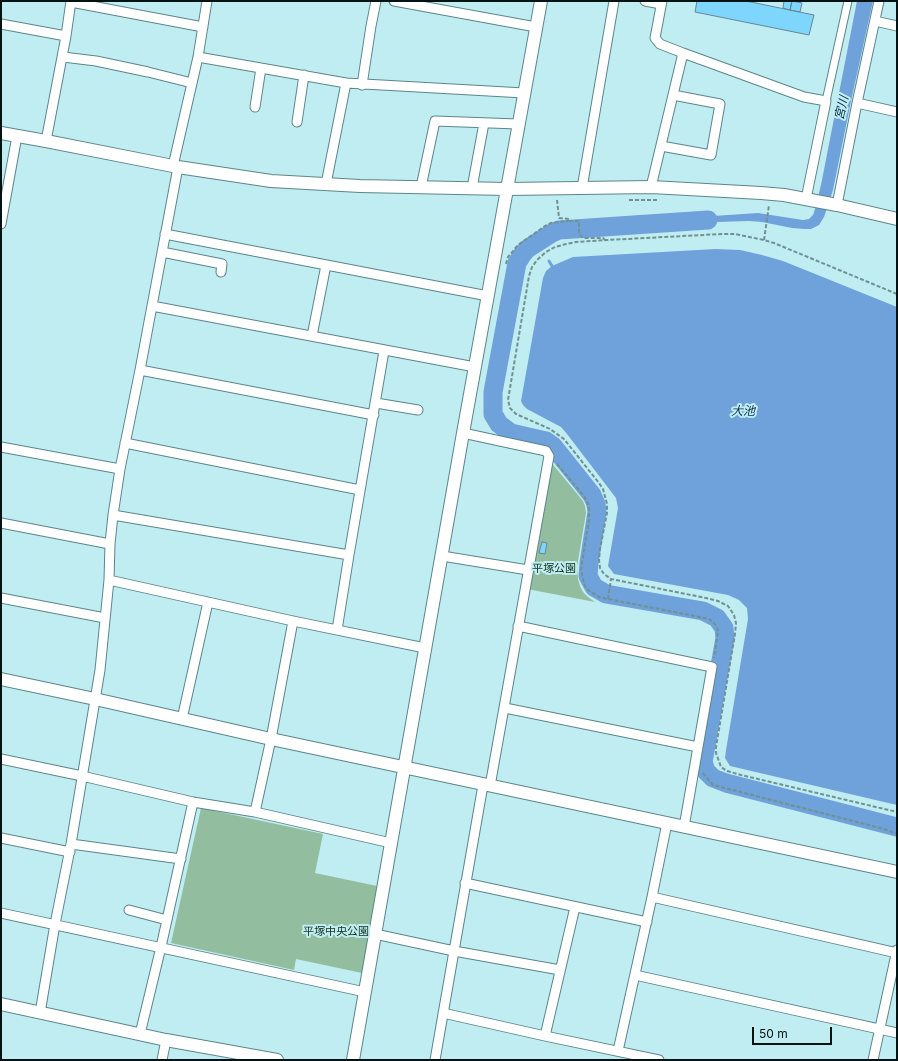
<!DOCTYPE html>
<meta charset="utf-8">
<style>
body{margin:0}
#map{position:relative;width:898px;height:1061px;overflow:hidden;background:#c0edf1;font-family:Inter,sans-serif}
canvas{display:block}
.frame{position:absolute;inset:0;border:2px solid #031213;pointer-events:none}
.scale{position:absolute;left:752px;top:1027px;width:80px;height:18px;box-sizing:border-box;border:2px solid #031213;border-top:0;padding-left:5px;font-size:12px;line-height:14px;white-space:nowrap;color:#031213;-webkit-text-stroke:3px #c0edf1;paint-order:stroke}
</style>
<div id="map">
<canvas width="898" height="1061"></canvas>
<div class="frame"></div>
<div class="scale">50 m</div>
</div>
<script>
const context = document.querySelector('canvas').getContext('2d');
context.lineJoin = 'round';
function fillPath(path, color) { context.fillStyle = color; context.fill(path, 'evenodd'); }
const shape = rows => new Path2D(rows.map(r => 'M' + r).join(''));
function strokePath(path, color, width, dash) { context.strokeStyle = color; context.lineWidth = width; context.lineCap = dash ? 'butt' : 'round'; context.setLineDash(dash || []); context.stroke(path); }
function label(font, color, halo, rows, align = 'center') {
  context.font = font + ' Inter,"Noto Sans JP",sans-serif'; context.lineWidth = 4; context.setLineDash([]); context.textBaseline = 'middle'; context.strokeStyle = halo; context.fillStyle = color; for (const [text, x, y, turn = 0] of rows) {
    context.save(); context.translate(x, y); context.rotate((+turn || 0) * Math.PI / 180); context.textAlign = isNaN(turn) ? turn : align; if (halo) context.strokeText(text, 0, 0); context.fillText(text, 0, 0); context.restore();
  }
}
const green = shape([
 [550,461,583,501,585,506,586,513,577,567,578,579,580,586,583,592,588,597,595,602,527,589],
 [201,808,323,834,315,873,377,886,362,973,296,959,294,970,171,943]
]);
const water = shape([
 [857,1,873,1,851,101,833,190,824,217,819,225,811,229,804,229,792,228,762,222,749,221,717,222,683,224,683,218,758,213,803,220,809,219,813,215,815,209,821,185],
 [716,249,740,250,762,255,783,261,897,307,897,805,730,766,725,758,726,750,748,619,747,608,739,600,728,595,614,574,608,566,618,508,616,498,567,434,561,427,527,409,523,405,521,401,543,278,546,271,552,266,573,257]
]);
const stream = shape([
 [536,243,540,248],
 [549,261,552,266]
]);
const river = shape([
 [708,220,559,230,552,233,527,249,522,255,517,263,493,392,493,414,499,424,511,433,546,441,553,446,592,495,596,504,597,512,589,563,588,576,594,587,606,594,703,611,717,618,724,628,725,638,703,762,706,771,713,778,726,783,897,827]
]);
const building = shape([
 [697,1,746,1,814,15,809,35,695,12,697,1],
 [784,1,792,1,790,10,783,8,784,1],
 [792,1,802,3,800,12,790,10,792,1],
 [542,542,547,543,545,554,539,553,542,542]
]);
const path = shape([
 [557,200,559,218,569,219,569,221,579,221,579,233,582,237,585,238,603,238,605,240],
 [629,200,659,200],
 [764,240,769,205],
 [506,264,508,257,518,245,545,226,551,223,569,221],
 [897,294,774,243,764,240,735,234,722,234,607,240,576,242,566,244,555,247,546,252,537,260,532,267,529,276,508,400,510,408,516,414,550,429,564,439,599,483,603,489,607,504,607,513,600,549,599,560,600,568,604,574,611,579,706,598,718,601,728,606,734,615,736,623,735,634,716,747,716,753,721,767,727,771,741,775,897,812],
 [557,464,584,496,589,506,589,520,582,562,581,570,584,584,588,590,599,597,608,599,705,618,709,619,713,622,717,627,718,631,714,658],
 [608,599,611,579],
 [703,773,713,785,884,829,897,834]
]);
const pedestrian = shape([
 [826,101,848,1]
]);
const minor = shape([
 [394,1,536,27],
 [645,1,661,4],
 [662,1,655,38,660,44,683,53,804,97,826,101,806,199],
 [71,2,203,27],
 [875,21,897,26],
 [1,24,66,36],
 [63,57,96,61,148,72,192,83],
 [198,57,346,83,524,93],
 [362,85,371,26,376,1],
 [857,103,897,112],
 [255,107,261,68],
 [297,122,304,75],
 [46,141,66,36,71,1],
 [661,146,711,155,720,104,673,95],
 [173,166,198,57,207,1],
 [326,184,346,83],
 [421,187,435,121,518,124],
 [651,187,683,53],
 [472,188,484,123],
 [582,188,614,1],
 [837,205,857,103,879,1],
 [1,224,17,136],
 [165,234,488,296],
 [162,252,222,264,221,272],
 [152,306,475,367],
 [312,336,326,265],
 [140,370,374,415],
 [376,403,418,410],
 [463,433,546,451,549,456,490,786],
 [125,443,360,490],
 [1,447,120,469],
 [113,515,349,555],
 [1,523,110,544],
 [442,556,528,570],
 [109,580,293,621,425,648],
 [1,598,105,618],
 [518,626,712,667,684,827],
 [337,630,349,555,384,351],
 [505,708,698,747],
 [182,719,208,602],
 [1,759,82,776,193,802,255,812,391,843],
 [255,812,271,739,293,621],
 [1,838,70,852],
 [71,844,181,859],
 [465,883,647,922],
 [652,897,897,953],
 [129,910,167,920],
 [1,913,365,992],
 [375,934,454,951,560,970],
 [635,975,897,1033],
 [40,1013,55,924,71,844,100,670,109,580,110,544,113,515,120,469,140,370,178,167],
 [443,1013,545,1036,659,1060],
 [140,1034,161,947,193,802],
 [545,1036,575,907],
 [618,1051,652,897,667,823],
 [162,1060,166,1040],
 [435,1060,483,785],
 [873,1060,897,950]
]);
const tertiary = shape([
 [1,133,46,141,178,167,271,181,360,186,507,189,651,187,761,193,784,195,837,205,897,219],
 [1,679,95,699,271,739,897,872],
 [1,1004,166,1040,277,1060],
 [353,1060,463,433,541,1]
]);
const parkNames = [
 ["平塚公園",554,569],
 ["平塚中央公園",336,932]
];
const waterNames = [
 ["宮川",842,108,-77],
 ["大池",743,411]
];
fillPath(green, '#93bd9f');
fillPath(water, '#6fa1db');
strokePath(stream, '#6fa1db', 3);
strokePath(river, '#6fa1db', 19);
fillPath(building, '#7ed6fd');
strokePath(building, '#648798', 1);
strokePath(pedestrian, '#5b868a', 9);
strokePath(minor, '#5b868a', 11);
strokePath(tertiary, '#5b868a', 14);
strokePath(path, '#709193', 2, [4, 2]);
strokePath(pedestrian, '#fff', 7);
strokePath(minor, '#fff', 9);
strokePath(tertiary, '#fff', 12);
label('11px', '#13321e', '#c0edf1', parkNames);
label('italic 12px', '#092d52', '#c0edf1', waterNames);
</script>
